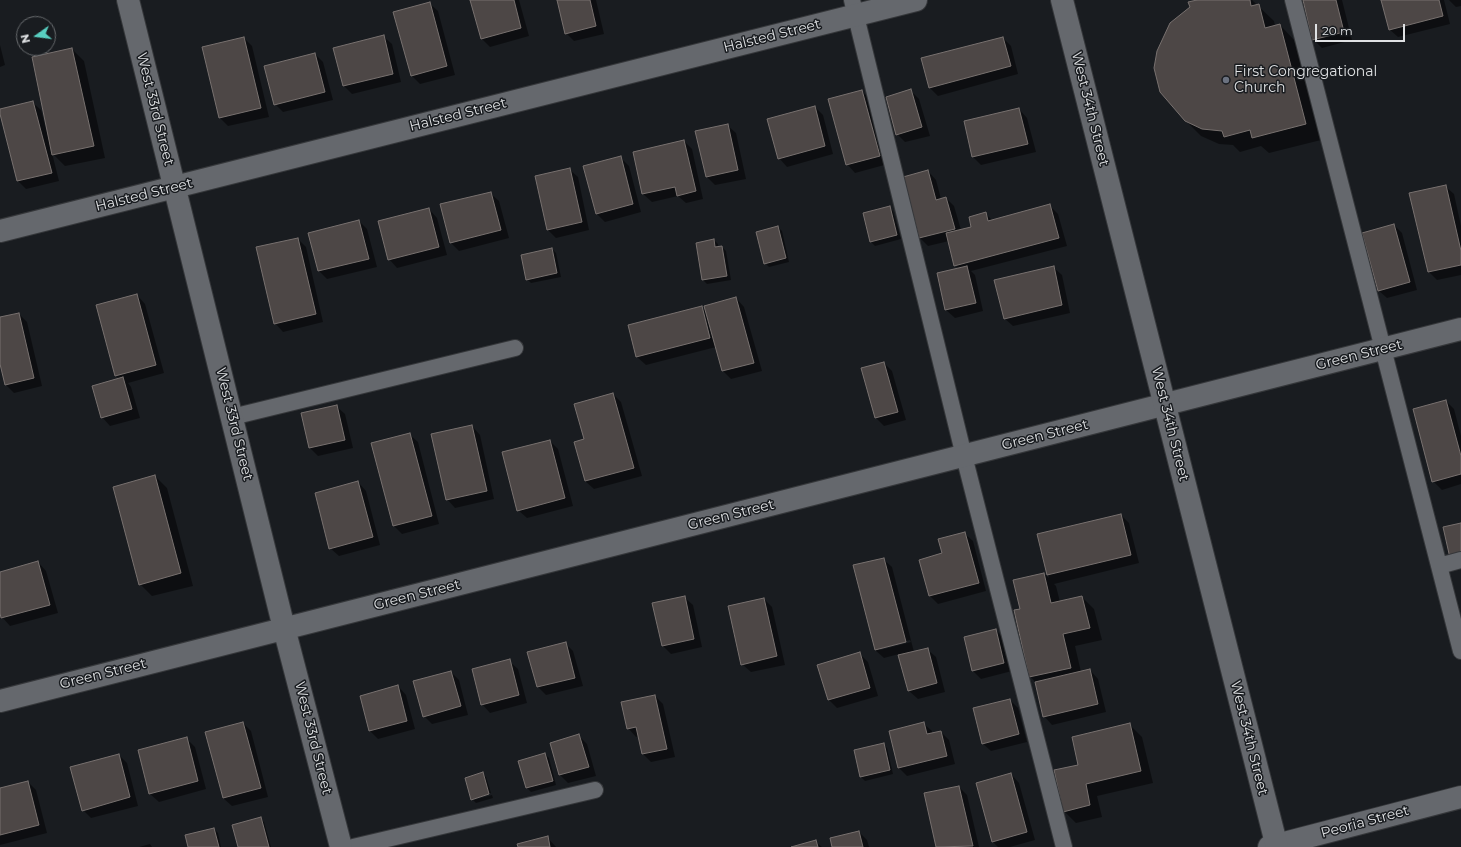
<!DOCTYPE html>
<style>
body{margin:0}
#map{position:relative;width:1461px;height:847px;overflow:hidden;background:#191c20;font-family:Montserrat,sans-serif}
canvas{display:block}
.north{position:absolute;left:16px;top:16px;width:40px;height:40px;box-sizing:border-box;background:#191c20;border:1px solid #686b6e;border-radius:50%;rotate:256deg;font-size:11px;font-weight:700;line-height:16px;text-align:center;color:#dfe1e3}
.north::after{content:'';display:block;margin:auto;width:14px;height:18px;background:#58cec0;clip-path:polygon(50% 0,100% 100%,50% 72%,0 100%)}
.scale{position:absolute;left:1315px;top:24px;width:90px;height:18px;box-sizing:border-box;border:2px solid #dfe1e3;border-top:0;padding-left:5px;font-size:12px;line-height:14px;white-space:nowrap;color:#dfe1e3;-webkit-text-stroke:3px #191c20;paint-order:stroke}
</style>
<div id="map">
<canvas width="1461" height="847"></canvas>
<div class="north">N</div>
<div class="scale">20 m</div>
</div>
<script>
const context = document.querySelector('canvas').getContext('2d');
context.lineJoin = 'round';
function fillPath(path, color) { context.fillStyle = color; context.fill(path, 'evenodd'); }
const shape = rows => new Path2D(rows.map(r => 'M' + r).join(''));
function strokePath(path, color, width, dash) { context.strokeStyle = color; context.lineWidth = width; context.lineCap = dash ? 'butt' : 'round'; context.setLineDash(dash || []); context.stroke(path); }
function label(font, color, halo, rows, align = 'center') {
  context.font = font + ' Montserrat,sans-serif'; context.lineWidth = 3; context.setLineDash([]); context.textBaseline = 'middle'; context.strokeStyle = halo; context.fillStyle = color; for (const [text, x, y, turn = 0] of rows) {
    context.save(); context.translate(x, y); context.rotate((+turn || 0) * Math.PI / 180); context.textAlign = isNaN(turn) ? turn : align; if (halo) context.strokeText(text, 0, 0); context.fillText(text, 0, 0); context.restore();
  }
}
const shadow = shape([
 [471,0,519,0,529,36,490,47,482,39],
 [558,0,596,0,604,34,574,41,566,33],
 [1201,0,1252,0,1274,21,1275,26,1280,25,1295,41,1321,140,1269,153,1261,146,1240,152,1233,145,1219,144,1201,136,1185,120],
 [1304,0,1342,0,1352,40,1322,48,1313,39],
 [1382,0,1444,0,1450,24,1398,37,1389,29],
 [1449,0,1461,0,1461,6,1456,7],
 [429,3,438,11,455,75,420,84,412,76],
 [383,36,392,44,401,82,352,94,344,86],
 [244,38,252,46,269,117,228,126,220,118],
 [1003,38,1011,46,1018,74,938,96,929,87],
 [0,45,5,65,0,67],
 [72,49,84,61,105,158,65,166,52,153,59,181,26,189,18,181,0,110,32,102,41,110,48,137,50,137],
 [315,54,323,62,333,100,283,112,275,104],
 [862,91,870,100,888,164,855,173,847,164],
 [911,91,919,99,930,136,905,142,897,134],
 [815,107,823,115,833,154,787,167,779,158],
 [1019,109,1027,118,1036,152,981,165,973,157],
 [727,125,736,133,746,179,715,185,707,177,696,132],
 [684,141,692,149,703,199,686,203,678,196,652,202,643,194],
 [620,157,629,166,641,212,605,222,596,213],
 [569,169,578,177,589,230,556,238,547,229],
 [928,171,936,180,941,199,946,198,954,206,961,230,972,227,986,214,993,221,1050,206,1058,214,1067,246,971,271,975,275,983,311,955,318,946,310,938,274,959,269,955,265,949,241,928,246,920,238,904,178],
 [1445,186,1454,194,1461,226,1461,275,1437,280,1429,272],
 [490,193,499,201,509,238,459,251,451,243],
 [889,207,893,211,901,239,875,246,871,242],
 [429,209,437,218,447,255,397,268,389,259],
 [359,221,367,229,377,267,327,279,319,271,309,234],
 [1394,225,1402,233,1417,290,1387,298,1378,290],
 [778,227,782,231,789,262,769,267,765,263],
 [298,239,306,247,323,322,283,332,275,323],
 [714,240,718,244,718,248,722,247,726,251,731,280,707,284,703,280],
 [552,249,556,253,561,277,531,283,527,279],
 [1053,267,1062,275,1070,313,1013,326,1004,318],
 [137,295,145,304,164,373,128,383,131,387,140,418,110,426,102,417,120,379,116,376],
 [736,298,744,307,762,371,731,379,723,371,716,347,646,365,637,357,701,307,707,312],
 [19,314,27,322,42,386,14,393,6,385,0,360,0,318],
 [884,363,892,371,906,420,884,426,876,418],
 [613,394,621,402,642,476,594,489,585,481,575,442,585,439],
 [1446,401,1454,409,1461,436,1461,484,1442,490,1433,481],
 [336,406,345,414,353,448,318,456,310,448],
 [472,426,480,435,494,499,455,508,447,499],
 [409,434,418,442,439,524,402,534,394,526],
 [550,441,558,449,573,506,527,518,518,510],
 [155,476,167,488,193,586,152,596,140,584],
 [358,482,366,491,380,545,339,556,330,548],
 [1121,515,1129,523,1139,563,1054,584,1056,586,1060,602,1082,597,1094,609,1102,640,1075,646,1081,672,1090,670,1098,679,1106,712,1052,725,1044,716,1036,683,1030,676,1021,609,1044,574,1049,578,1038,534],
 [964,533,973,541,986,591,938,604,930,596,944,554],
 [883,559,892,567,914,652,927,649,936,657,945,692,918,699,909,691,899,654,884,658,875,650,854,566],
 [910,640,911,642,880,650,880,648],
 [38,562,46,571,58,613,10,626,2,617,0,610,0,573],
 [684,597,693,605,702,647,671,654,663,646],
 [764,599,772,607,785,665,751,672,742,664],
 [996,630,1004,639,1012,671,981,679,973,671],
 [565,643,573,651,583,686,546,695,538,687,529,653],
 [859,653,868,662,878,696,837,708,829,700],
 [509,661,518,669,527,703,490,713,482,704],
 [451,672,459,680,468,715,432,724,424,716],
 [398,686,406,695,415,729,378,739,370,731],
 [655,696,663,704,675,757,651,762,643,754,639,736,636,737,628,728],
 [1010,700,1018,708,1027,742,991,751,982,743],
 [243,723,251,731,268,797,232,806,223,798],
 [923,723,932,731,932,734,941,732,949,740,955,764,907,776,899,768],
 [1129,724,1142,737,1153,783,1097,796,1102,817,1076,823,1064,811,1080,766],
 [579,736,587,744,596,776,568,783,560,775,551,743],
 [186,738,195,747,206,789,159,802,150,794],
 [883,744,887,748,893,774,865,781,861,777,855,751],
 [545,754,549,758,556,785,531,792,527,788,519,762],
 [119,755,127,763,138,806,91,818,83,810],
 [482,773,486,777,491,793,473,798,473,800,492,795,493,798,476,803,472,799],
 [1011,774,1019,783,1035,840,1010,847,998,847,992,841],
 [28,782,36,790,47,833,0,845,0,789],
 [959,787,967,795,979,847,937,847,925,794],
 [260,818,264,822,271,847,239,847],
 [214,829,218,833,221,847,189,847],
 [859,832,867,840,869,847,833,847],
 [547,837,556,847,519,847],
 [816,842,822,847,795,847],
 [150,844,152,847,139,847]
]);
const building = shape([
 [470,0,514,0,521,28,481,39,470,0],
 [557,0,590,0,596,26,565,34,557,0],
 [1197,0,1250,0,1251,6,1259,4,1265,28,1280,24,1306,124,1252,138,1250,130,1224,137,1222,131,1202,129,1185,121,1160,92,1154,68,1157,51,1170,23,1190,7,1188,2,1197,0],
 [1303,0,1336,0,1344,32,1312,40,1303,0],
 [1381,0,1439,0,1443,16,1389,30,1381,0],
 [430,2,447,66,411,76,393,12,430,2],
 [384,35,393,74,343,86,333,48,384,35],
 [244,37,261,108,219,118,202,47,244,37],
 [1003,37,1011,66,929,88,921,58,1003,37],
 [72,48,94,146,52,155,32,57,72,48],
 [315,53,325,92,274,105,264,66,315,53],
 [911,89,922,127,896,135,886,97,911,89],
 [862,90,880,156,846,165,828,99,862,90],
 [33,101,52,173,17,181,0,114,0,109,33,101],
 [815,106,825,146,778,159,767,119,815,106],
 [1019,108,1028,144,972,157,964,121,1019,108],
 [728,124,738,170,706,177,695,131,728,124],
 [684,140,696,191,677,196,675,187,642,194,633,152,684,140],
 [621,156,633,204,596,214,583,166,621,156],
 [570,168,582,222,547,230,535,176,570,168],
 [928,170,936,200,946,197,955,229,919,238,903,177,928,170],
 [1446,185,1461,251,1461,265,1428,272,1409,193,1446,185],
 [491,192,501,230,450,243,440,204,491,192],
 [1050,204,1059,238,954,266,946,233,971,227,969,217,986,212,988,221,1050,204],
 [890,206,897,235,870,242,863,213,890,206],
 [429,208,439,247,388,260,378,221,429,208],
 [359,220,369,259,318,271,308,233,359,220],
 [1394,224,1410,282,1378,291,1362,233,1394,224],
 [778,226,786,258,764,264,756,232,778,226],
 [298,238,316,314,274,324,256,247,298,238],
 [714,239,715,247,722,246,727,276,702,280,696,243,714,239],
 [552,248,557,273,526,280,521,255,552,248],
 [967,266,976,303,945,310,937,273,967,266],
 [1054,266,1062,305,1004,319,994,280,1054,266],
 [137,294,156,365,115,376,96,305,137,294],
 [736,297,754,363,722,371,704,306,736,297],
 [702,306,710,338,636,357,628,325,702,306],
 [19,313,34,378,5,385,0,364,0,317,19,313],
 [884,362,898,412,875,418,861,368,884,362],
 [123,377,132,409,101,418,92,386,123,377],
 [613,393,634,468,585,481,574,442,584,439,574,404,613,393],
 [1446,400,1461,456,1461,474,1432,482,1413,409,1446,400],
 [337,405,345,440,309,448,301,413,337,405],
 [472,425,487,491,446,500,431,434,472,425],
 [410,433,432,516,393,526,371,443,410,433],
 [550,440,565,498,517,511,502,452,550,440],
 [155,475,181,573,139,585,113,487,155,475],
 [358,481,373,537,329,549,315,493,358,481],
 [1121,514,1131,555,1047,575,1037,534,1121,514],
 [1461,523,1461,555,1450,558,1443,527,1461,523],
 [965,532,979,583,929,596,919,560,942,553,938,539,965,532],
 [884,558,906,642,875,650,853,565,884,558],
 [38,561,50,605,1,618,0,613,0,572,38,561],
 [1044,573,1051,603,1082,596,1090,628,1063,634,1071,668,1029,677,1014,610,1020,609,1013,580,1044,573],
 [685,596,694,639,662,646,652,603,685,596],
 [764,598,777,656,741,665,728,606,764,598],
 [996,629,1004,663,972,671,964,637,996,629],
 [566,642,575,678,537,687,527,652,566,642],
 [928,648,937,683,908,691,898,655,928,648],
 [860,652,870,688,828,700,817,665,860,652],
 [510,659,519,695,481,705,472,669,510,659],
 [1090,669,1098,704,1043,717,1035,682,1090,669],
 [451,671,461,706,423,717,413,681,451,671],
 [398,685,407,721,369,731,360,696,398,685],
 [655,695,667,749,642,754,636,727,627,729,621,702,655,695],
 [1010,699,1019,734,982,744,973,708,1010,699],
 [243,722,261,788,223,798,205,732,243,722],
 [924,722,927,734,941,731,947,756,898,768,889,731,924,722],
 [1130,723,1141,771,1086,784,1090,805,1063,812,1054,770,1078,765,1072,737,1130,723],
 [579,734,589,767,559,775,550,743,579,734],
 [187,737,198,781,149,794,138,750,187,737],
 [884,743,890,770,860,777,854,750,884,743],
 [545,753,553,781,526,788,518,761,545,753],
 [119,754,130,797,82,811,70,767,119,754],
 [483,772,489,794,471,800,465,778,483,772],
 [1011,773,1027,832,992,842,976,783,1011,773],
 [28,781,39,825,0,835,0,788,28,781],
 [959,786,973,846,936,847,924,793,959,786],
 [261,817,269,847,238,847,232,825,261,817],
 [214,828,219,847,188,847,185,835,214,828],
 [859,831,863,847,832,847,830,838,859,831],
 [548,836,550,847,518,847,517,844,548,836],
 [816,840,818,847,791,847,816,840]
]);
const service = shape([
 [852,0,964,456,1064,847],
 [1293,0,1461,651],
 [232,417,515,348],
 [1439,566,1461,560],
 [353,847,595,790]
]);
const minor = shape([
 [128,0,284,628,341,847],
 [0,231,916,0],
 [0,701,1461,329],
 [1269,847,1461,797]
]);
const tertiary = shape([
 [1062,0,1277,847]
]);
const markers = [
 [1226,80,4,"#6b7280"]
];
const streetNames = [
 ["Halsted Street",772,36,-14],
 ["West 33rd Street",155,109,76],
 ["West 34th Street",1090,109,76],
 ["Halsted Street",458,115,-14],
 ["Halsted Street",144,195,-14],
 ["Green Street",1359,355,-14],
 ["West 33rd Street",234,424,76],
 ["West 34th Street",1170,424,76],
 ["Green Street",1045,435,-14],
 ["Green Street",731,515,-14],
 ["Green Street",417,595,-14],
 ["Green Street",103,674,-14],
 ["West 33rd Street",313,738,76],
 ["West 34th Street",1249,738,76],
 ["Peoria Street",1365,822,-15]
];
const poiNames = [
 ["First Congregational",1234,72],
 ["Church",1234,88]
];
fillPath(shadow, '#0007');
fillPath(building, '#4d4746');
strokePath(building, '#78716f', 1);
strokePath(service, '#35373a', 18);
strokePath(minor, '#35373a', 24);
strokePath(tertiary, '#35373a', 24);
strokePath(service, '#65686d', 16);
strokePath(minor, '#65686d', 22);
strokePath(tertiary, '#65686d', 22);
for (const [x, y, r, color] of markers) { const dot = new Path2D(); dot.arc(x, y, r, 0, 2 * Math.PI); context.fillStyle = color; context.fill(dot); strokePath(dot, '#191c20', 1.5); }
label('14px', '#dfe1e3', '#191c20', streetNames);
label('14px', '#dfe1e3', '#191c20', poiNames, 'left');
</script>
